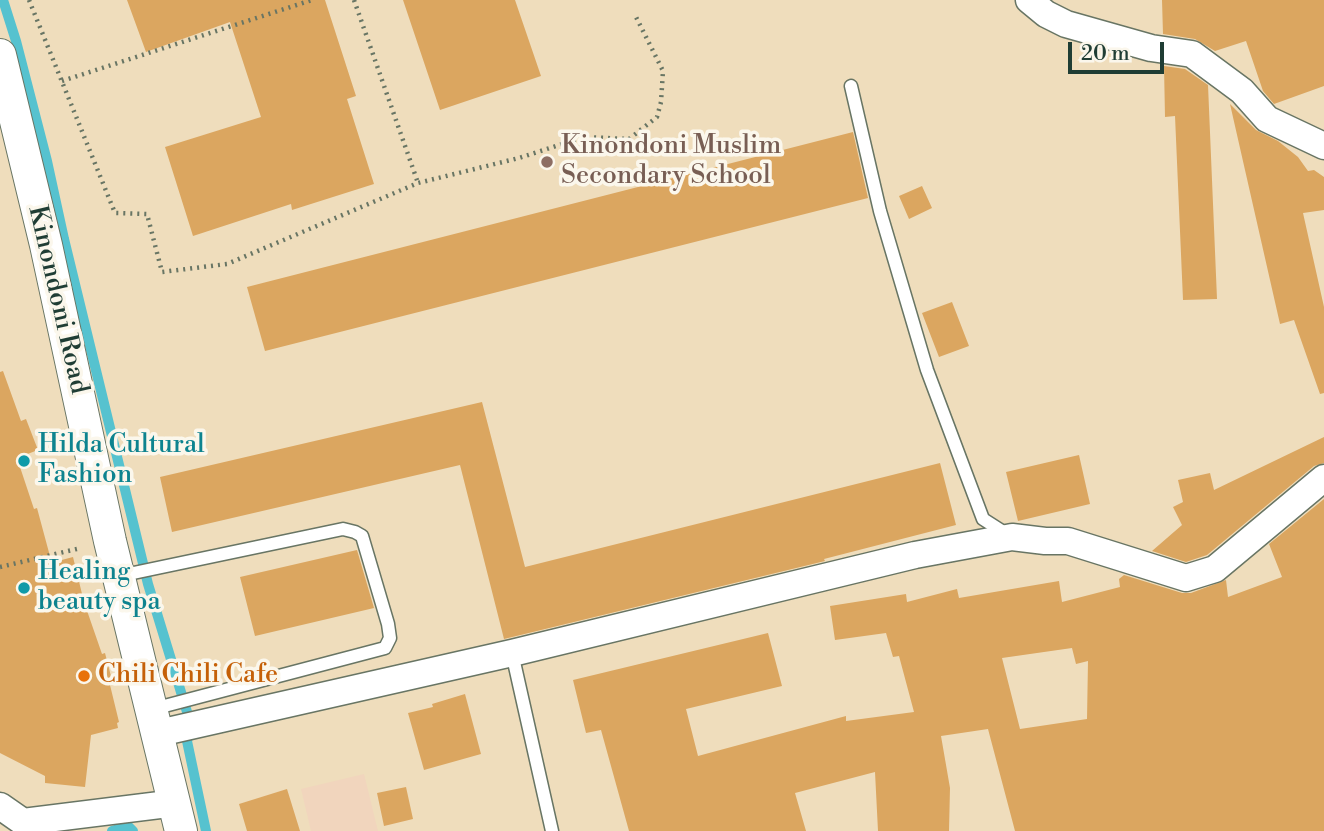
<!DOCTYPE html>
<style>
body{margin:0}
#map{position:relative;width:1324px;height:831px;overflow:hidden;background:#efddbc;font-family:"Libre Bodoni",serif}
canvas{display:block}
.scale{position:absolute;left:1068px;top:42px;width:96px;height:32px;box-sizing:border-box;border:4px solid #1f3d34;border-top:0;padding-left:9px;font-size:21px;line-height:24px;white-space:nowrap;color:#1f3d34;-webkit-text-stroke:5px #fbf7ec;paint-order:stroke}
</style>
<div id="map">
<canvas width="1324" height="831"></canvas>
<div class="scale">20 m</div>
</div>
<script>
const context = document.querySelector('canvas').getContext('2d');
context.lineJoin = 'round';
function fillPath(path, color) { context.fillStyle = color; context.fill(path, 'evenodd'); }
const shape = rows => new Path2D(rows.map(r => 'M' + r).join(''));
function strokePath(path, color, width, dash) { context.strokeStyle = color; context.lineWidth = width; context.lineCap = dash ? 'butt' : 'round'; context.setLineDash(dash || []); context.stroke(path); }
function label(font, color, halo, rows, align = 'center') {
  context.font = font + ' "Libre Bodoni",serif'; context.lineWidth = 7; context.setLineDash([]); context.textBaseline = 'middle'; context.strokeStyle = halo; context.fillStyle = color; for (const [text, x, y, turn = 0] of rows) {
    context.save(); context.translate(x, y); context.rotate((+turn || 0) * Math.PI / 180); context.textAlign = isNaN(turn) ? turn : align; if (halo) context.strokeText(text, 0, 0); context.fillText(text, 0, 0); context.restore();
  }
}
const built = shape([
 [364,774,378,831,311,831,301,789]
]);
const stream = shape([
 [3,0,16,41,47,161,64,239,148,584,191,725,187,741,206,831],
 [112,831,128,826,133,831]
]);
const building = shape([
 [127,0,325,0,356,96,347,99,374,184,292,210,291,204,193,236,165,147,261,117,230,22,146,52],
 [403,0,515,0,541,76,440,110],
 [1162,0,1324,0,1324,86,1274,104,1263,91,1246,41,1215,51,1195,39,1163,34],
 [1164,66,1185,69,1208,85,1217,299,1183,300,1175,116,1165,117],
 [1230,104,1256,130,1278,141,1298,157,1308,171,1314,170,1324,177,1324,210,1303,213,1324,307,1324,393,1320,394,1294,320,1280,324],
 [853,132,868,198,265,351,247,287],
 [922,186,932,208,909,219,899,196],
 [952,302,969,346,939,357,922,313],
 [3,371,21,421,26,419,38,450,17,458,34,509,37,508,51,560,58,558,58,561,73,557,84,602,102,654,105,653,113,684,110,685,119,722,117,723,118,728,91,735,85,787,45,783,45,776,0,753,0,372],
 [482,402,525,567,940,463,956,525,824,559,825,561,504,639,460,465,172,532,160,477],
 [1324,437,1324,463,1314,466,1207,555,1186,562,1152,551,1182,525,1173,507,1183,502,1178,480,1210,473,1214,490],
 [1079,455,1090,504,1018,521,1006,472],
 [1324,499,1324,831,1015,831,988,729,941,736,950,788,949,831,878,831,875,772,795,793,806,831,629,831,601,730,586,733,573,680,768,633,782,686,686,709,698,756,846,716,846,721,914,712,899,656,893,657,886,633,835,640,830,606,906,594,907,602,957,589,959,598,1059,581,1062,602,1120,587,1119,579,1124,575,1182,593,1191,593,1226,580,1228,597,1282,577,1269,544],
 [1072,648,1076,664,1088,661,1087,719,1020,729,1002,658],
 [357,550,374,608,255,636,240,577],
 [465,694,481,754,424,770,408,713,433,707,432,704],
 [406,787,413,819,384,826,377,793],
 [287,789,300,831,247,831,239,804]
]);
const path = shape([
 [29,0,115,213,147,214,162,272,227,264,418,183,519,158,584,137,629,139,657,117,661,102,663,71,636,17],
 [354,0,418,183],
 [62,81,312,0],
 [0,567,81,548]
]);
const service = shape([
 [851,86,880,211,927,370,983,519,1008,535],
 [119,576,343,529,355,532,362,536,388,624,390,638,385,648,153,709],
 [512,653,552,831]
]);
const minor = shape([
 [1029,0,1046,14,1066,24,1151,48,1192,54,1242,91,1267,119,1324,146],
 [159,733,512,653,915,555,1012,537,1045,541,1068,541,1186,578,1215,569,1324,478],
 [0,806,23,822],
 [23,822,176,803]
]);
const tertiary = shape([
 [0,55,46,245,110,541,181,831]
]);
const markers = [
 [547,162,7,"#8d6e63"],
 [24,461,7,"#0f9aa8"],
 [24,588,7,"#0f9aa8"],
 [84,676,7,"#e8710a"]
];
const educationNames = [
 ["Kinondoni Muslim",561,147],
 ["Secondary School",561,177]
];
const streetNames = [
 ["Kinondoni Road",57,300,77]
];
const cultureNames = [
 ["Hilda Cultural",38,446],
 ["Fashion",38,476],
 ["Healing",38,573],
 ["beauty spa",38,603]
];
const foodNames = [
 ["Chili Chili Cafe",98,676]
];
fillPath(built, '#f1d5bd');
strokePath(stream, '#56c2cf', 10);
fillPath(building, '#dba660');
strokePath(service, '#687564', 15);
strokePath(minor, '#687564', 29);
strokePath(tertiary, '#687564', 34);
strokePath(path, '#687564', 4.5, [2, 5]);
strokePath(service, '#fff', 12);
strokePath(minor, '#fff', 26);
strokePath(tertiary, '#fff', 32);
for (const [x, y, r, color] of markers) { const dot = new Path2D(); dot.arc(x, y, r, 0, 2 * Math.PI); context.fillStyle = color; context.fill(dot); strokePath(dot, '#fbf7ec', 2.5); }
label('26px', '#785e54', '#fbf7ec', educationNames, 'left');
label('26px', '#1f3d34', '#fbf7ec', streetNames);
label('26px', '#0d838f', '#fbf7ec', cultureNames, 'left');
label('26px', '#c56008', '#fbf7ec', foodNames, 'left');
</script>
